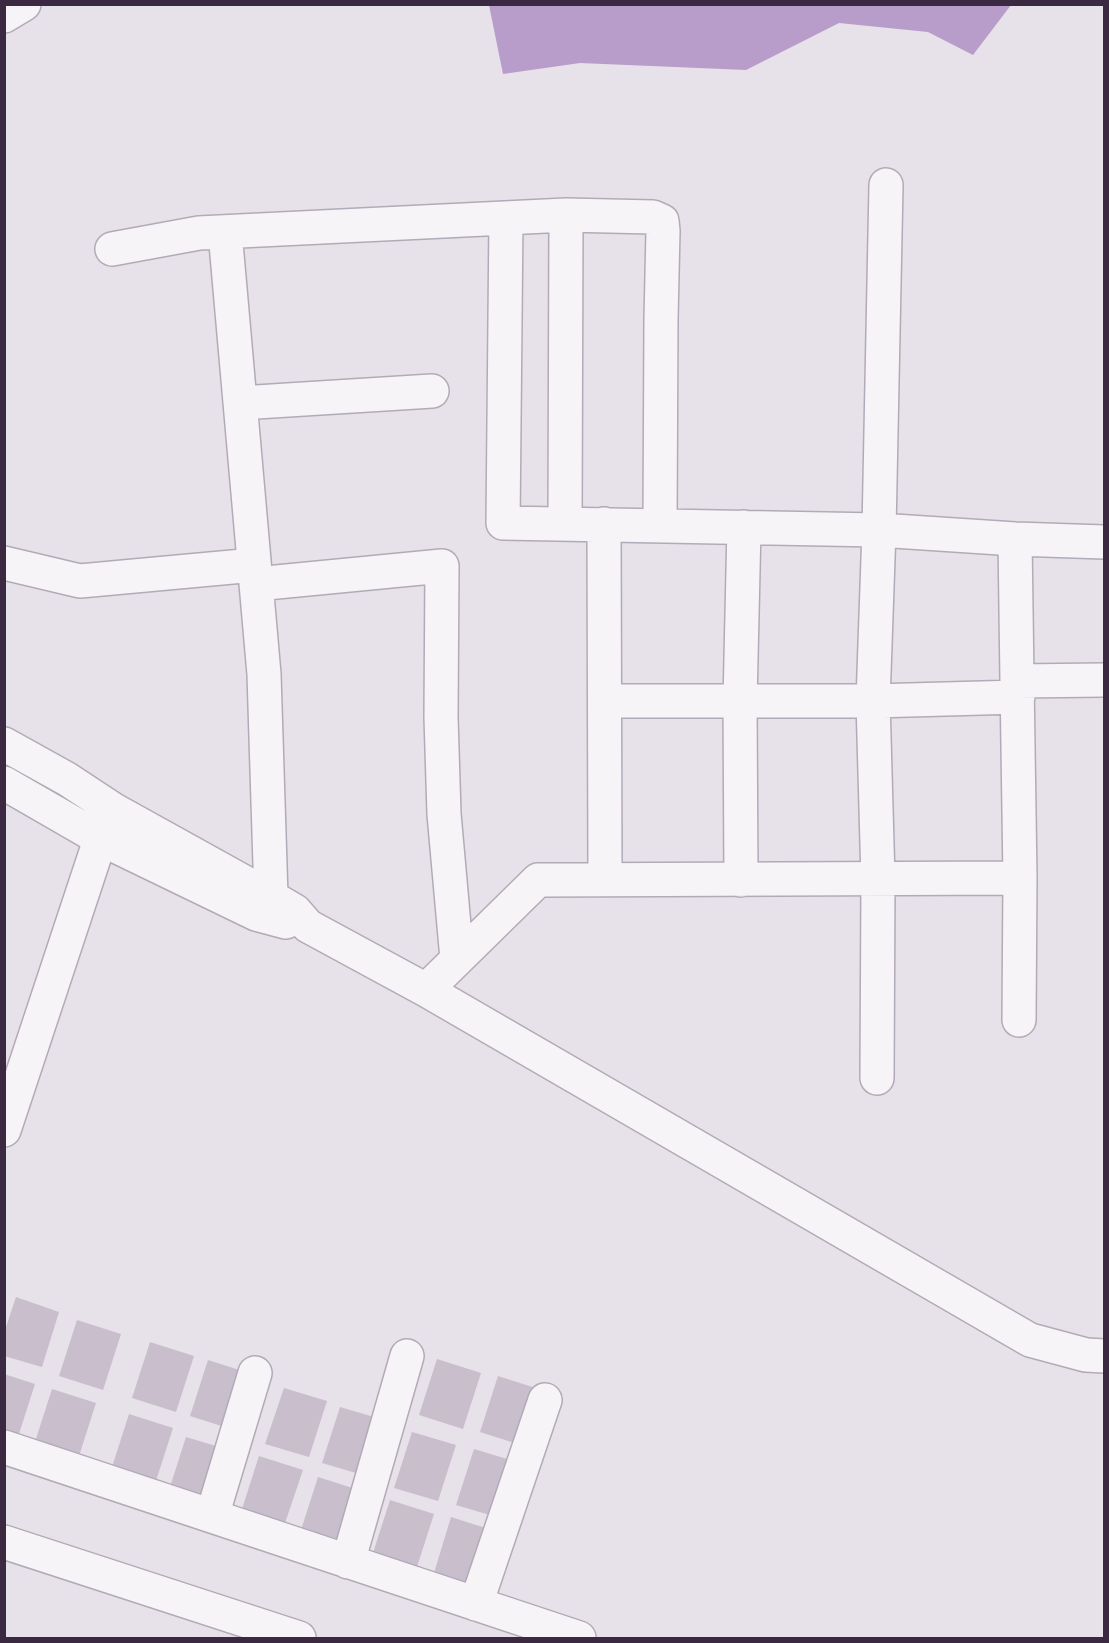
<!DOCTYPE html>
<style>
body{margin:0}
#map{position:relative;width:1109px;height:1643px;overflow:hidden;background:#e7e1ea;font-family:"DM Sans",sans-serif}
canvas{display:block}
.frame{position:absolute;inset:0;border:6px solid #3b2941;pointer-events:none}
</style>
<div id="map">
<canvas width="1109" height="1643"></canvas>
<div class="frame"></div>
</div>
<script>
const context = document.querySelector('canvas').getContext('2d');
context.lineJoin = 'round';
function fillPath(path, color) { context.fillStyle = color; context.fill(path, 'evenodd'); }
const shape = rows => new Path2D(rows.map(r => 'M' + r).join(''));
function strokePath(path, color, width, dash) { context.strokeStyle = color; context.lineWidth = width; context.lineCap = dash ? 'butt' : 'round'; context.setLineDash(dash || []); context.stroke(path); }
const water = shape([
 [489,5,489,4,1011,5,973,55,928,32,839,23,746,70,580,63,503,74]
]);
const building = shape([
 [16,1297,59,1312,42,1367,4,1356,4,1333],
 [77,1320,121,1334,103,1390,59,1376],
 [150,1342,194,1356,176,1412,132,1398],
 [437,1359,481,1373,463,1429,419,1415],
 [208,1360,252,1374,234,1430,190,1416],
 [4,1374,35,1384,17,1440,4,1436],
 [498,1376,542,1390,524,1446,480,1432],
 [284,1388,327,1401,309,1457,265,1444],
 [52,1389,96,1403,78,1459,34,1445],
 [340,1407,384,1420,366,1476,322,1463],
 [129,1414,173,1428,155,1484,111,1470],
 [412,1432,456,1445,438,1501,394,1488],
 [186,1437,229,1450,212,1507,168,1493],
 [474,1449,517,1462,500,1518,456,1505],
 [259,1456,303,1470,284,1526,241,1512],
 [318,1477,362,1491,344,1547,300,1533],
 [390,1500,434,1514,416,1570,372,1556],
 [451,1517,495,1531,477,1587,434,1573]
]);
const minor = shape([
 [4,16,24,4],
 [566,215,653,217,662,221,663,231,661,319,660,525],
 [506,218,503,523,879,530,886,185],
 [225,232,264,674,271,897,269,916],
 [112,249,199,233,566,215,565,524],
 [240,403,432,391],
 [604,524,605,879],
 [1015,539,1017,681],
 [4,563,80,581,254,565],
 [256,584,442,566,441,717,444,814,457,959],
 [605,701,873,701,879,530,1015,539,1104,542],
 [4,744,67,779,114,810,271,897,295,911,308,926,426,990,1030,1340,1086,1355,1104,1356],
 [4,783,101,839,256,914,286,922],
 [741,880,740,702,744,527],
 [426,990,538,880,1020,878,1017,681,1104,680],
 [1019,1020,1020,878],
 [877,1078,878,880,873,701,1018,697],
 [4,1130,98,846,114,810],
 [4,1447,579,1638],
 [212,1516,255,1373],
 [4,1542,299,1638],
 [348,1562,407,1356],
 [476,1604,545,1400]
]);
fillPath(water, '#b89cc9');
fillPath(building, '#c9becc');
strokePath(minor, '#b3aab7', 36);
strokePath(minor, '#f7f4f8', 33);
</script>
